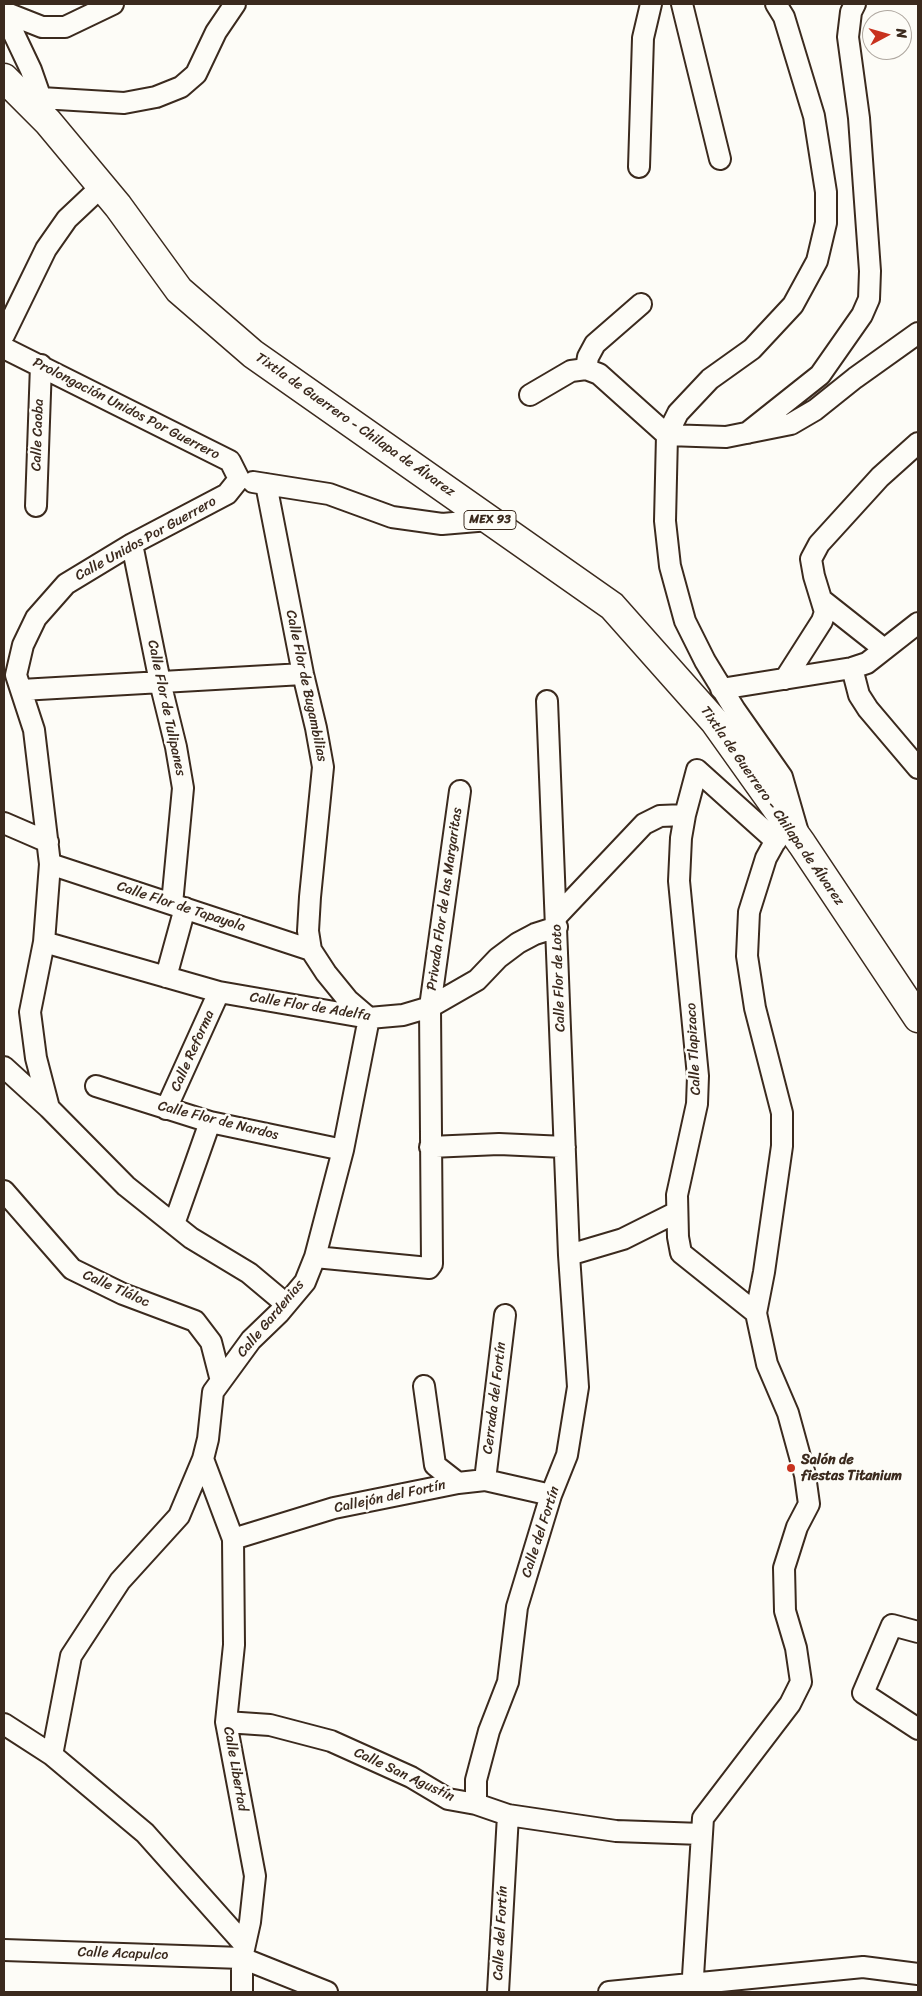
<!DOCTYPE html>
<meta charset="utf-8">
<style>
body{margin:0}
#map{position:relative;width:922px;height:1996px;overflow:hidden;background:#fdfcf7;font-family:Sriracha,sans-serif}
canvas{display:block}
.frame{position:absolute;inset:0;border:5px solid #3b2a1e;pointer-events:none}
.north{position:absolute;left:862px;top:10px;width:50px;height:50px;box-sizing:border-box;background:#fdfcf7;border:1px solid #afa8a0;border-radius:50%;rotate:84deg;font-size:14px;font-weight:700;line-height:20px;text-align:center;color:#3b2a1e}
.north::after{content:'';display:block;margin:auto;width:18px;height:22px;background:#c8321e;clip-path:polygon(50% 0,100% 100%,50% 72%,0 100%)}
</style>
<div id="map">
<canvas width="922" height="1996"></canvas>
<div class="frame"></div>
<div class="north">N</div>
</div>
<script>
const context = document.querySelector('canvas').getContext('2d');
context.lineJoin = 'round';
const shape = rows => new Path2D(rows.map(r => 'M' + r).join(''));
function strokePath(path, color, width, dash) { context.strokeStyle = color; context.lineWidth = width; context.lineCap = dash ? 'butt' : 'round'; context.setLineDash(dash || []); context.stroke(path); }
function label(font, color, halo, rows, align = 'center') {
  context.font = font + ' Sriracha,sans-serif'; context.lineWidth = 5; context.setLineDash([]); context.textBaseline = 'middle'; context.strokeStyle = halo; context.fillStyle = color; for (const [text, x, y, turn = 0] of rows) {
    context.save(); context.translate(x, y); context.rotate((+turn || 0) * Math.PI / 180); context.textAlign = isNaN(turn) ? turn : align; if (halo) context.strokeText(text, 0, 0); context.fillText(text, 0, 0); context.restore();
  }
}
const minor = shape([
 [682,4,720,159],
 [776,4,784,17,814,116,826,192,826,223,817,261,793,305,752,349,710,379,678,413,667,435,665,521,670,566,685,621,705,661,735,710,782,777,797,829],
 [4,12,42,27,65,27,113,4],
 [4,13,31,70,45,110],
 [41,98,124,103,156,97,181,87,196,74,216,32,235,4],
 [639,167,643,38,651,4],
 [4,335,46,249,67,219,101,187],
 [4,348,230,461,239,479],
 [586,369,588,357,595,344,641,304],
 [530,395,571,371,586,369,599,374,667,435,726,437,791,424,815,410,855,378,918,333],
 [747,433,820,375,862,315,869,299,870,271,859,118,848,37,851,12,855,4],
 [253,482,329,494,392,517,442,524,489,520],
 [36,506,41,365],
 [132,544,160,682,176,747,183,788,172,904],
 [822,600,884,649],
 [852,668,859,695,868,709,918,768],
 [785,679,822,621,825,612,814,576,811,559,819,544,880,477,918,443],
 [721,689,852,668,867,663,918,623],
 [21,690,303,674],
 [4,823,48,842],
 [50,864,311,950],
 [556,917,644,824,660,816,685,815],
 [44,942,219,992,369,1018,403,1015,430,1007,477,980,498,958,518,943,535,934,557,927],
 [166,977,185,908],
 [4,1067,49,1108,126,1186,191,1238,249,1273,286,1304],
 [96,1086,210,1122,343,1150],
 [49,1108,36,1058,30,1012,44,942,50,864,34,730,16,675,23,645,36,618,66,584,132,544,227,494,239,479],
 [166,1109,219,992],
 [430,1147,499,1144,565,1147],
 [4,1191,72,1269,123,1294,195,1321,211,1342,221,1381],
 [174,1224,210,1122],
 [569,1255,623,1239,677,1212],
 [315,1257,429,1268,432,1264,430,1007,460,791],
 [756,1313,681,1253,678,1237,677,1195,697,1104,698,1076,679,881,681,838,685,815,697,770,776,841],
 [424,1386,435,1465,458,1483],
 [203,1459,233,1539,234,1645,226,1722,255,1876,250,1922,242,1958,242,1992],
 [485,1480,505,1315],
 [233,1539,334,1508,458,1483,485,1480,551,1495],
 [918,1632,892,1625,863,1693,918,1729],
 [226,1722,270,1725,331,1741,411,1777,448,1799,476,1804,508,1815,616,1831,702,1834],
 [4,1724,52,1755,145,1833,244,1944],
 [52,1755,71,1656,120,1581,179,1516,203,1459,208,1439,213,1392,251,1340,279,1313,305,1282,315,1257,343,1150,369,1018,348,1000,326,973,311,950,308,931,310,897,323,767,316,728,303,674,266,484],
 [476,1804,476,1780,489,1731,508,1682,517,1607,551,1495,567,1455,578,1387,569,1255,547,701],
 [4,1950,242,1958,327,1992],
 [498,1992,508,1815],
 [609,1992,863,1967,918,1974],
 [692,1992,703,1818,790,1704,801,1682,796,1648,785,1611,784,1568,797,1527,809,1504,805,1475,788,1413,767,1364,756,1313,764,1272,782,1146,782,1113,755,1008,747,956,749,912,766,858,786,822]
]);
const primary = shape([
 [4,78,48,122,118,206,179,290,253,354,612,606,715,722,802,844,918,1018]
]);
const markers = [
 [791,1468,5,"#c8321e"]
];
const shields = [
 [490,520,52]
];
const shieldNames = [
 ["MEX 93",490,520]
];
const streetNames = [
 ["Prolongación Unidos Por Guerrero",126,409,27],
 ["Tixtla de Guerrero - Chilapa de Álvarez",355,425,35],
 ["Calle Caoba",38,435,-88],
 ["Calle Unidos Por Guerrero",146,539,-29],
 ["Calle Flor de Bugambilias",306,686,78],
 ["Calle Flor de Tulipanes",166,708,78],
 ["Tixtla de Guerrero - Chilapa de Álvarez",772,806,55],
 ["Privada Flor de las Margaritas",445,899,-82],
 ["Calle Flor de Tapayola",181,907,18],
 ["Calle Flor de Loto",559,978,-92],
 ["Calle Flor de Adelfa",310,1007,9],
 ["Calle Tlapizaco",694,1049,-93],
 ["Calle Reforma",193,1051,-66],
 ["Calle Flor de Nardos",218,1121,14],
 ["Calle Tláloc",116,1289,24],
 ["Calle Gardenias",271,1319,-50],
 ["Cerrada del Fortín",495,1398,-83],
 ["Callejón del Fortín",390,1497,-12],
 ["Calle del Fortín",541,1532,-72],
 ["Calle Libertad",235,1769,80],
 ["Calle San Agustín",404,1775,25],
 ["Calle del Fortín",501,1933,-87],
 ["Calle Acapulco",123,1954,2]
];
const poiNames = [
 ["Salón de",801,1460],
 ["fiestas Titanium",801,1476]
];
strokePath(minor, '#3b2a1e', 24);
strokePath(primary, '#3b2a1e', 31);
strokePath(minor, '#fdfcf7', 20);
strokePath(primary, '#fdfcf7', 28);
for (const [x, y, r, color] of markers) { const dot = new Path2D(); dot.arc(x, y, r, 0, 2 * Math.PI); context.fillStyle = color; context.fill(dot); strokePath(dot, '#fdfcf7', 2); }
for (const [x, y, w] of shields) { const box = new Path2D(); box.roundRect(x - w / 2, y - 9.5, w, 19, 4); context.fillStyle = '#fdfcf7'; context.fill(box); strokePath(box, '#3b2a1e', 1); }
label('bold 12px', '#3b2a1e', null, shieldNames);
label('14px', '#3b2a1e', '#fdfcf7', streetNames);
label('bold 14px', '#3b2a1e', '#fdfcf7', poiNames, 'left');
</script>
